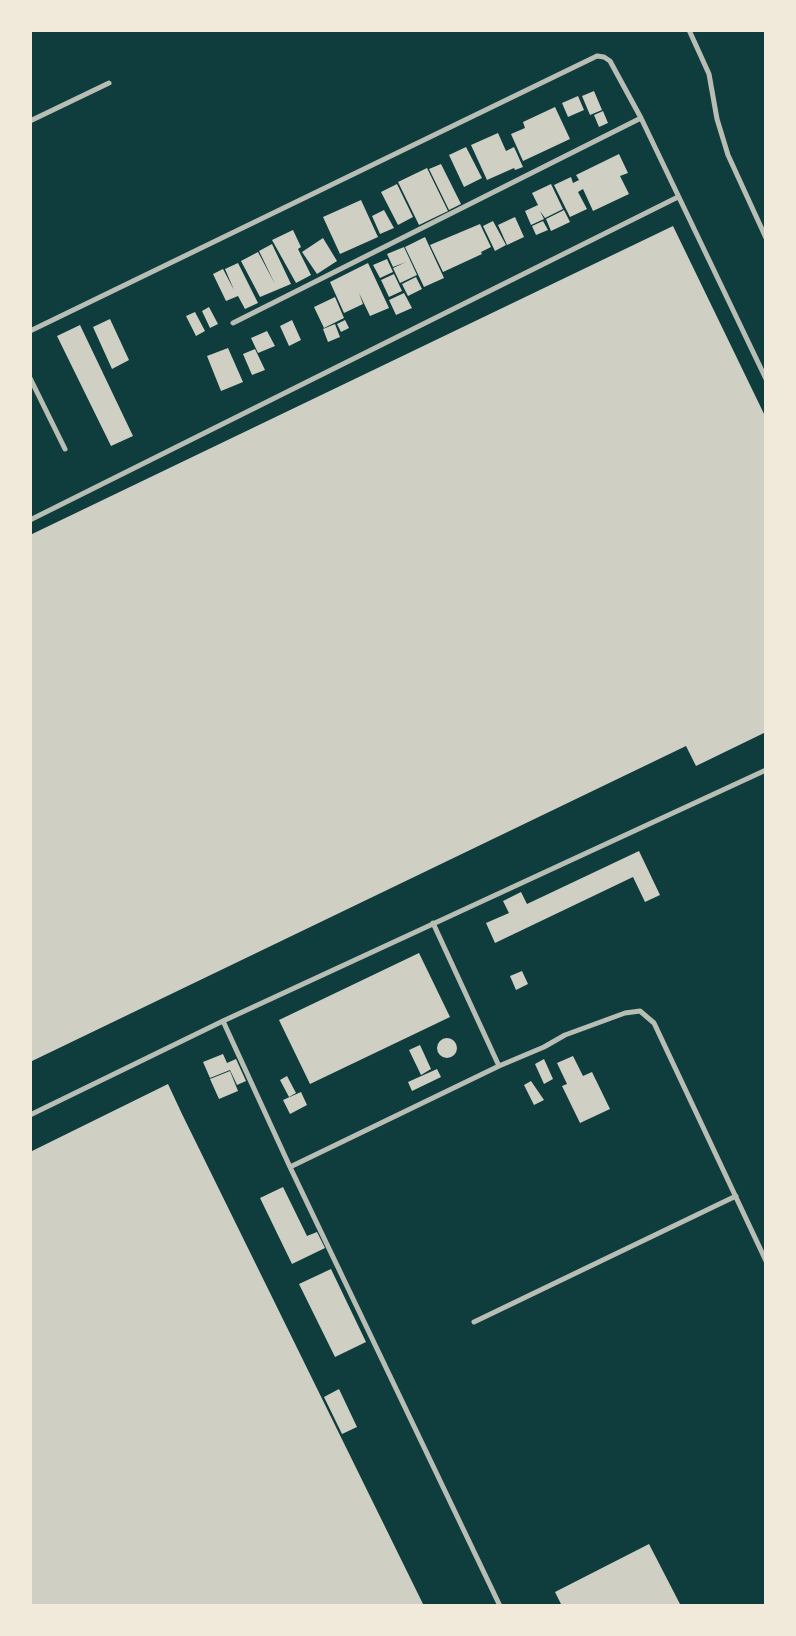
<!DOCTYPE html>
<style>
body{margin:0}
#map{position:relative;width:796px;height:1636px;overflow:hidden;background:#0f3d3e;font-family:"PT Sans Narrow",sans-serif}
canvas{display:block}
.frame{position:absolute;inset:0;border:32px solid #f1e9da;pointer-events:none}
</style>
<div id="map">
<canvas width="796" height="1636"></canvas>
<div class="frame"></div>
</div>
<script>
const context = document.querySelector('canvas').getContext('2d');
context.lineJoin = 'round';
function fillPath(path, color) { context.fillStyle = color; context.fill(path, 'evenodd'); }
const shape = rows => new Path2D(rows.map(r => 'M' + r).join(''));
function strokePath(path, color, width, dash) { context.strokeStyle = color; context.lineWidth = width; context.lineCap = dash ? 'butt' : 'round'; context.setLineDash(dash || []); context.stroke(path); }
const building = shape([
 [594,91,602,110,590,115,582,96],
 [578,96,584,110,568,117,562,103],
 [555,107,570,139,523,161,511,134,525,128,523,122],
 [603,111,608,123,599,127,594,115],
 [498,133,506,151,514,147,523,167,515,170,514,168,487,180,471,145],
 [466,147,482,178,464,187,449,155],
 [619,154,628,173,620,176,629,194,593,211,583,189,578,192,587,209,570,217,554,185,571,177,573,183,579,180,576,175],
 [441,164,461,204,449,210,429,169],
 [427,168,448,211,419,225,398,182],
 [397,184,413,217,398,225,381,192],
 [551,184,563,209,545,218,540,211,544,219,531,225,525,211,538,205,532,193],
 [361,200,378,237,340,254,323,217],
 [384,210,394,228,380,234,372,216],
 [564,210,570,222,551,231,546,219],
 [515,217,524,237,507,245,498,225],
 [493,221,506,245,495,251,483,226],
 [543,221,548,230,536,235,532,226],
 [480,224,491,247,481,252,482,254,443,272,430,245],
 [673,226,766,418,766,732,696,766,686,746,30,1062,30,535],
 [293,230,301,247,298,249,311,275,296,283,272,240],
 [425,237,444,278,424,287,405,247],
 [323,238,337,261,317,274,302,252],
 [272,244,291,284,260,297,241,261,258,252,275,284,259,251],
 [404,247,417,275,400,283,393,268,406,262,393,267,387,254],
 [387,259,393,272,380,278,373,265],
 [238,263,258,303,245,309,238,296,226,301,213,274,223,269,234,290,225,269],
 [368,263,389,308,370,316,359,293,363,304,344,313,330,282],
 [394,274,402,291,389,297,381,280],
 [416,277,422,289,408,296,402,284],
 [404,293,412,308,396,315,389,300],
 [335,297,344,318,324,328,314,307],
 [209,307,218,324,210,328,202,311],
 [195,312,205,331,196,336,186,316],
 [110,319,129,360,112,369,93,327],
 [292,320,301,340,289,346,280,326],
 [345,320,349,328,341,332,337,324],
 [335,324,340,337,328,342,323,329],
 [80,325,133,436,111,446,57,336],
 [267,331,275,346,258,353,251,338],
 [228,348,243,382,221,391,207,356],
 [255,349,265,370,252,375,243,354],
 [639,851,660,895,645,902,633,877,495,943,486,923,509,913,503,901,521,892,527,904],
 [419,953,450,1017,310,1084,279,1020],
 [522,971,528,984,516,990,510,976],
 '437 1048a10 10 0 1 1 20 0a10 10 0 1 1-20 0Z',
 [420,1045,431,1069,421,1075,409,1050],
 [223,1054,227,1063,236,1059,246,1081,237,1085,230,1070,210,1078,203,1062],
 [573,1056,583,1076,592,1072,610,1109,580,1123,562,1086,567,1084,557,1063],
 [544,1059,553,1079,544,1084,535,1064],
 [437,1069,441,1077,412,1091,408,1082],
 [230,1071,238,1091,219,1099,210,1079],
 [287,1076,296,1093,289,1097,280,1080],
 [531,1081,544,1100,534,1105,524,1085],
 [168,1084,182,1114,424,1606,30,1606,30,1152],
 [301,1092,307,1105,290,1114,283,1100],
 [283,1187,307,1236,317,1232,325,1248,292,1264,260,1198],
 [331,1269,366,1342,335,1357,299,1284],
 [339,1389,357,1427,342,1434,324,1397],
 [649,1544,681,1606,562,1606,555,1592]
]);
const service = shape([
 [689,30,709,74,717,119,728,155,766,238],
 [30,121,109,83],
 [233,323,641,118],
 [30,331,597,56,604,57,610,61,641,118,766,379],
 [30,378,65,449],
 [30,520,678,197],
 [223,1021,290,1167,500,1606],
 [499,1066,544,1047,565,1035,625,1013,640,1011,654,1023,766,1261],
 [30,1115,223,1021,766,770],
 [290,1167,499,1066,433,923],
 [474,1322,736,1196]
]);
fillPath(building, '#cfcfc3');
strokePath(service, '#b8beb3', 5);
</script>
